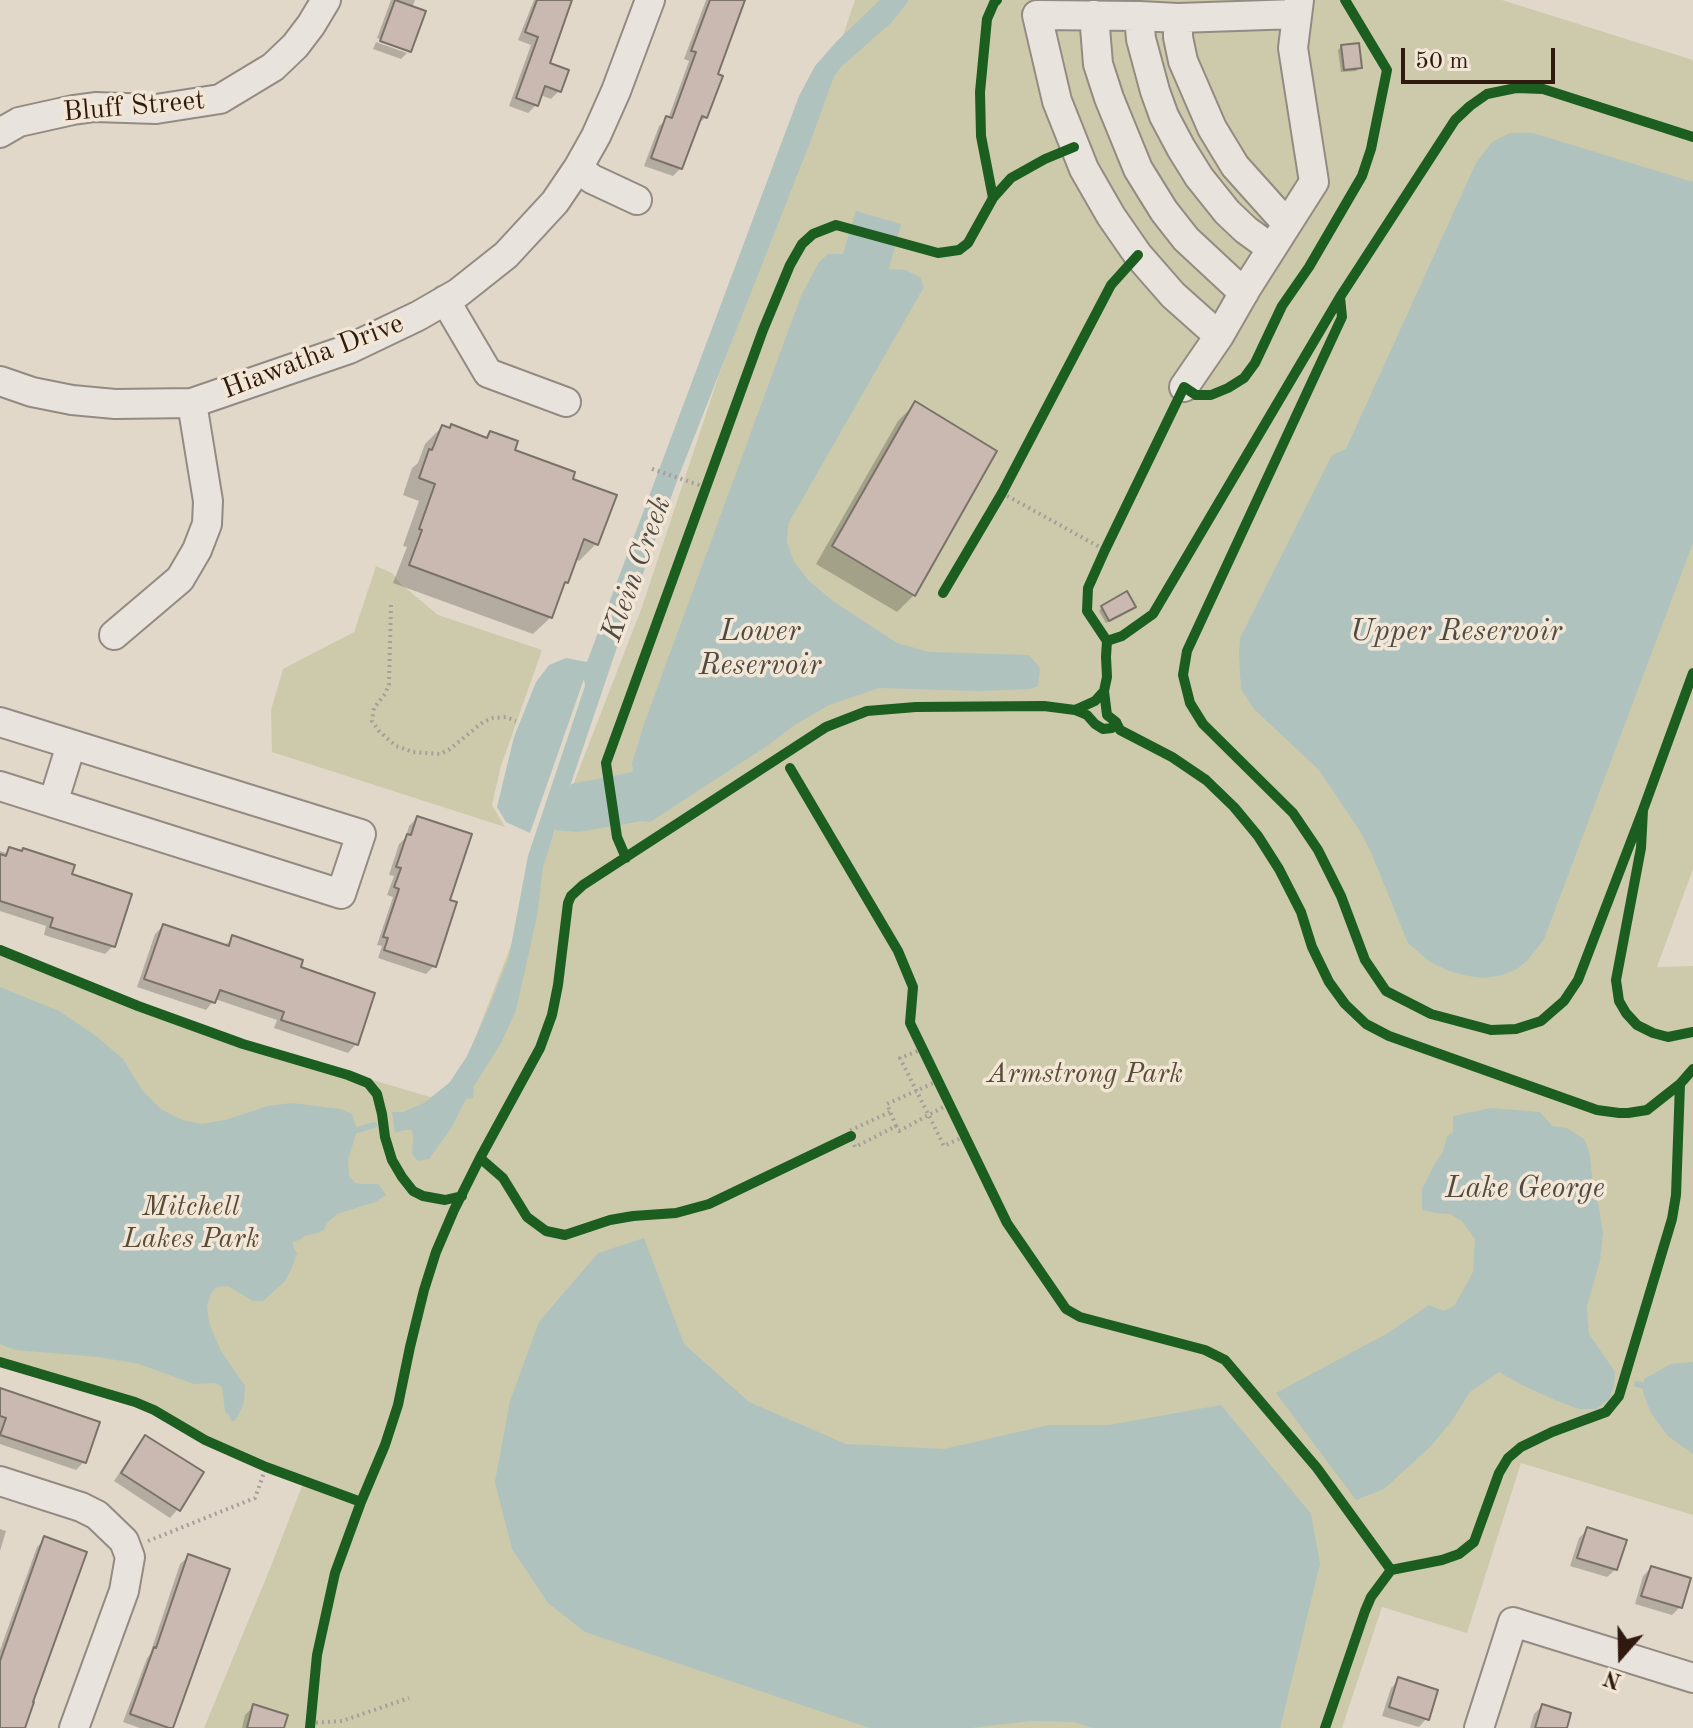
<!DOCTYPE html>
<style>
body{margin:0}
#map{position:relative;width:1693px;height:1728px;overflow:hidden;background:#e1d8ca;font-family:"Old Standard TT",serif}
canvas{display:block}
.north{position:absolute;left:1581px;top:1616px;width:80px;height:80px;-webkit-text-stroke:6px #f2e6d6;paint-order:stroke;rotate:200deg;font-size:22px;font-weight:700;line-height:32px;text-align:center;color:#301a0f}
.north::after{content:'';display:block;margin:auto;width:28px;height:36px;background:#301a0f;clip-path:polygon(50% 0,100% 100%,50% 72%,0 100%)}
.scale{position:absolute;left:1401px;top:48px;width:154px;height:36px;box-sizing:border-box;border:4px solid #301a0f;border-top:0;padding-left:10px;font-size:24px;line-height:28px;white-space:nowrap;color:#301a0f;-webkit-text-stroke:6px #f2e6d6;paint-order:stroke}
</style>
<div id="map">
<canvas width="1693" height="1728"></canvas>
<div class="north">N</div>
<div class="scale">50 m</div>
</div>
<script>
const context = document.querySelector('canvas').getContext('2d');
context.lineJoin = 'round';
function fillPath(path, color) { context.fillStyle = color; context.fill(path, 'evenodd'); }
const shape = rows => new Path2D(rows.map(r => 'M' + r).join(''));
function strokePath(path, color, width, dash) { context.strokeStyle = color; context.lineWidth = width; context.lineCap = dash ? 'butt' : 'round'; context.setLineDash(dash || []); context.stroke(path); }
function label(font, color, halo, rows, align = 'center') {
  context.font = font + ' "Old Standard TT",serif'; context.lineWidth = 7; context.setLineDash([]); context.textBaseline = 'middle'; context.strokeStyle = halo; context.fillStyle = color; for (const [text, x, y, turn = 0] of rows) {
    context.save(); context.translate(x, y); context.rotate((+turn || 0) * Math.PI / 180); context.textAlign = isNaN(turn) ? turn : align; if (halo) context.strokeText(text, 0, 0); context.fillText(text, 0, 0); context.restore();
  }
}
const green = shape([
 [855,0,1502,0,1693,60,1693,869,1657,967,1693,966,1693,1515,1521,1463,1467,1633,1382,1607,1342,1728,204,1728,269,1571,304,1481,158,1412,0,1366,0,952,239,1040,450,1103,642,607,720,372,806,144],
 [376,566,392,573,401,584,438,615,542,650,501,766,492,805,505,827,272,752,271,710,283,669,354,632]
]);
const water = shape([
 [880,0,909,0,892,22,842,66,834,76,811,140,680,473,632,603,568,792,571,784,633,772,632,763,644,724,801,296,819,262,828,254,843,254,856,211,901,224,889,269,905,270,920,277,924,287,788,524,787,542,794,562,809,581,833,601,897,643,929,652,1029,655,1040,668,1038,686,1030,689,979,691,879,688,829,705,793,726,767,746,650,822,642,821,579,832,555,830,543,867,537,916,516,1010,501,1043,474,1086,473,1098,466,1099,450,1130,429,1159,418,1161,412,1154,413,1137,412,1130,405,1130,395,1133,392,1112,403,1112,424,1103,450,1082,467,1056,488,1010,509,957,528,856,585,686,584,679,530,833,506,822,497,807,514,737,536,682,549,665,566,658,587,662,799,96,815,66,837,41],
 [1510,133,1533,133,1693,182,1693,543,1544,939,1528,960,1517,969,1502,975,1486,978,1468,976,1449,971,1430,962,1408,943,1370,850,1358,828,1319,770,1254,709,1241,689,1239,655,1240,638,1332,455,1346,449,1476,163,1492,142],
 [0,987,59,1011,96,1036,123,1059,142,1090,161,1109,182,1120,202,1124,225,1120,268,1106,292,1103,341,1109,352,1114,357,1130,348,1160,349,1176,355,1183,363,1184,378,1184,386,1195,375,1202,337,1214,326,1224,324,1230,318,1233,304,1236,301,1239,293,1242,293,1247,297,1253,291,1270,284,1282,263,1301,253,1301,228,1286,218,1287,214,1289,211,1294,207,1306,209,1323,221,1351,245,1386,244,1403,238,1416,234,1421,231,1421,229,1415,225,1412,222,1387,215,1383,194,1384,139,1364,99,1357,15,1350,0,1344],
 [1491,1108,1540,1112,1552,1126,1567,1128,1584,1139,1589,1151,1593,1183,1600,1213,1603,1233,1600,1261,1587,1305,1589,1334,1615,1372,1614,1386,1609,1399,1596,1409,1579,1409,1557,1401,1522,1385,1499,1372,1470,1392,1451,1422,1430,1447,1384,1489,1356,1500,1276,1393,1388,1333,1429,1305,1444,1311,1455,1305,1473,1272,1475,1239,1462,1221,1450,1214,1436,1213,1422,1210,1422,1189,1435,1163,1443,1152,1447,1137,1453,1132,1453,1116],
 [644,1238,684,1344,749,1402,846,1444,944,1449,1049,1425,1109,1425,1221,1405,1311,1514,1320,1564,1280,1728,1093,1728,1074,1722,1031,1721,971,1728,870,1728,585,1632,548,1603,512,1549,495,1482,510,1401,539,1322,598,1253],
 [1693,1362,1693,1454,1668,1436,1651,1413,1643,1392,1644,1379,1671,1364]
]);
const shadow = shape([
 [391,0,415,0,412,8,408,53,408,49,377,38],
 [534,0,570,0,547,64,559,91,551,99,540,95,536,105,528,113,509,106,531,45,518,40],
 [706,0,744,0,715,76,706,117,697,125,681,168,673,176,644,166,659,126,668,119,689,61,684,59],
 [376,42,407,53,401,59,373,49],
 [1341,47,1360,67,1356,71,1341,72,1338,50],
 [915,404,914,595,897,612,816,564,898,421],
 [442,427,484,439,490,433,513,451,571,480,597,543,579,561,575,559,566,582,561,587,551,617,533,634,393,583,407,547,403,546,419,501,403,495,412,468,418,463,425,444],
 [1102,607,1133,607,1106,623,1099,611],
 [417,818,448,902,434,966,426,974,378,958,382,946,377,945,393,897,387,895,394,876,389,875,399,844,406,837,409,826],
 [10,849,69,875,113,946,105,954,44,935,46,926,0,911,0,851,6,853],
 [163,926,224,946,233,938,298,969,373,994,356,1044,348,1053,274,1028,277,1020,215,999,206,1010,137,987,155,934],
 [0,1390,84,1462,76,1470,0,1444],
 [145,1438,178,1509,170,1518,114,1481,137,1446],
 [0,1529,6,1531,0,1551],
 [1587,1530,1616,1569,1607,1577,1570,1566,1579,1538],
 [45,1539,23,1728,0,1728,0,1650,37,1547],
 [189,1556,171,1728,140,1728,123,1722,147,1658,150,1654,180,1564],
 [1651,1568,1680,1607,1672,1615,1635,1604,1643,1576],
 [1399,1680,1427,1718,1419,1727,1382,1716,1391,1688],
 [254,1706,282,1728,242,1728,245,1715],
 [1542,1706,1565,1728,1530,1728,1534,1714]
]);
const stream = shape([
 [357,1130,374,1125],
 [1637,1384,1644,1386]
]);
const building = shape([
 [395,0,426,11,411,52,380,41,395,0],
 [537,0,572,0,550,63,569,70,561,92,545,86,538,106,516,98,538,37,525,32,537,0],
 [710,0,745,0,718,74,723,76,707,118,702,116,682,169,651,158,666,116,672,118,696,52,691,51,710,0],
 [1359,43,1362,68,1344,70,1341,45,1359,43],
 [915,401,997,451,915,596,832,546,915,401],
 [451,424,487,438,490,431,518,441,515,450,575,472,573,479,617,495,598,545,584,539,568,583,565,582,552,618,409,565,422,530,419,529,435,484,419,478,429,449,432,450,442,425,450,428,451,424],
 [1127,591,1136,607,1109,621,1101,606,1127,591],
 [417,816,472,834,450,900,457,902,436,967,384,950,388,938,383,937,399,889,394,887,401,868,396,867,407,834,411,835,417,816],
 [9,847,22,851,23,848,75,865,72,874,132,894,115,947,50,927,53,918,0,901,0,854,6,856,9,847],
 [163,924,229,946,232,935,303,960,301,967,375,993,358,1045,281,1020,284,1012,220,990,215,1003,144,979,163,924],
 [0,1388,100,1422,86,1463,0,1435,6,1418,0,1416,0,1388],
 [145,1435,204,1472,180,1511,121,1473,145,1435],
 [1587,1527,1627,1540,1617,1570,1577,1558,1587,1527],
 [44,1536,87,1552,33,1702,34,1702,25,1728,0,1728,0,1661,44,1536],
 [188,1554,230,1569,173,1728,169,1728,130,1714,154,1647,156,1648,188,1554],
 [1651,1566,1691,1578,1682,1608,1641,1596,1651,1566],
 [1398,1677,1438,1690,1429,1720,1389,1707,1398,1677],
 [253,1704,288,1715,284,1728,247,1728,253,1704],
 [1542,1704,1571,1713,1567,1728,1535,1728,1542,1704]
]);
const path = shape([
 [652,469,705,487],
 [1002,493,1105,550],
 [391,605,389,684,385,694,374,708,372,721,379,731,396,746,413,752,440,754,450,749,483,722,493,718,506,717,516,721],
 [923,1049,900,1058,944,1146,965,1136],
 [890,1112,849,1131,855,1147,896,1126,899,1131,949,1104],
 [896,1126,887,1104,938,1081],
 [148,1541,255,1498,266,1467],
 [310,1723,342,1721,409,1698]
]);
const minor = shape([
 [1094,15,1098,64,1109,98,1138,169,1164,211,1186,239,1244,293],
 [1139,16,1141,39,1155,91,1164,116,1181,148,1199,177,1227,212,1246,230,1271,248],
 [1178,18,1178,37,1183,61,1212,128,1235,166,1287,224],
 [0,133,19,122,73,110,95,107,156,109,220,99,273,67,295,46,311,25,326,0],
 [578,168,592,179,637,200],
 [445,300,488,373,566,402],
 [1219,336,1173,295,1138,255,1111,216,1084,169,1057,101,1037,15,1139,16,1178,18,1297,14],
 [0,381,32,392,72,400,115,404,192,403,349,349,418,316,458,293,506,255,555,202,578,168,596,136,616,91,650,0],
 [1184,387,1219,336,1246,289,1314,182,1293,48,1299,0],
 [114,635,180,579,197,550,207,524,208,501,192,403],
 [0,722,361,834,341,894,0,786],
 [53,803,71,745],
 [0,1481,81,1507,97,1515,124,1541,130,1557,124,1591,74,1728],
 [1479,1728,1513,1622,1693,1678]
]);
const cycleway = shape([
 [993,198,981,136,980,92,987,19,994,3,997,0],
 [1340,297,1342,317,1187,651,1183,675,1190,703,1203,724,1293,813,1318,850,1341,896,1365,960,1386,991,1431,1014,1491,1030,1516,1029,1541,1021,1564,1001,1578,980,1643,810],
 [943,593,1002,493,1111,285,1138,255],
 [1107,641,1122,636,1153,614,1340,297,1455,120,1470,106,1487,94,1516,88,1543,89,1693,137],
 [1693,673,1643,810,1641,848,1616,980,1619,1001,1626,1013,1637,1025,1653,1033,1668,1037,1693,1032],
 [1104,691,1107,677,1106,657,1107,641,1087,611,1088,588,1105,550,1184,387,1196,395,1211,395,1228,388,1244,378,1255,363,1282,306,1309,267,1362,176,1371,149,1387,70,1345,0],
 [1116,722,1120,730,1172,757,1206,780,1234,807,1258,836,1279,869,1301,912,1312,947,1329,982,1345,1004,1366,1024,1389,1036,1597,1110,1619,1113,1628,1113,1647,1110,1680,1084,1693,1069],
 [790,768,898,951,913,987,910,1023,1007,1223,1066,1309,1080,1317,1205,1350,1225,1360,1317,1468,1391,1570],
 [626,858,617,837,606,763,763,330,790,265,802,244,813,234,836,225,938,253,959,250,968,243,993,198,1011,178,1045,159,1074,147],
 [0,950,138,1006,243,1044,348,1075,368,1083,377,1094,382,1114,385,1137,392,1160,402,1177,413,1191,423,1196,445,1200,462,1196],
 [480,1158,503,1178,527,1217,546,1231,565,1235,610,1220,633,1216,676,1213,709,1204,851,1136],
 [0,1362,135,1402,154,1410,205,1440,266,1467,361,1502],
 [310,1728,317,1655,335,1573,361,1502,385,1445,398,1405,410,1347,424,1290,436,1252,454,1210,480,1158,540,1048,552,1015,558,985,568,903,571,896,583,885,826,727,867,711,916,707,1044,706,1075,710,1087,715,1095,724,1103,729,1112,728,1116,722,1107,715,1104,691,1095,701,1075,710],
 [1325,1728,1365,1611,1371,1597,1391,1570,1442,1560,1459,1554,1474,1542,1499,1473,1508,1458,1521,1447,1552,1432,1606,1412,1619,1396,1672,1219,1676,1195,1680,1084]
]);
const streetNames = [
 ["Bluff Street",134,107,-5],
 ["Hiawatha Drive",313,357,-21]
];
const parkNames = [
 ["Armstrong Park",1085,1075],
 ["Mitchell",191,1208],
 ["Lakes Park",191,1240]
];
const waterNames = [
 ["Klein Creek",637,569,-70],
 ["Lower",760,632],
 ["Reservoir",760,666],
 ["Upper Reservoir",1456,632],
 ["Lake George",1525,1189]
];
fillPath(green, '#cccaab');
fillPath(water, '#afc2be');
fillPath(shadow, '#0003');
strokePath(stream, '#afc2be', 6);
fillPath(building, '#c9b9b0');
strokePath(building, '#7a7269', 2);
strokePath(minor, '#938b82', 32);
strokePath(path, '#a59f99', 4, [2, 4]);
strokePath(minor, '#e8e3dc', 28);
strokePath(cycleway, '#1b5e20', 10);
label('28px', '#301a0f', '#f2e6d6', streetNames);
label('italic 28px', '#594c36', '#f2e6d6', parkNames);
label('italic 30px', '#504a42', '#f2e6d6', waterNames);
</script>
